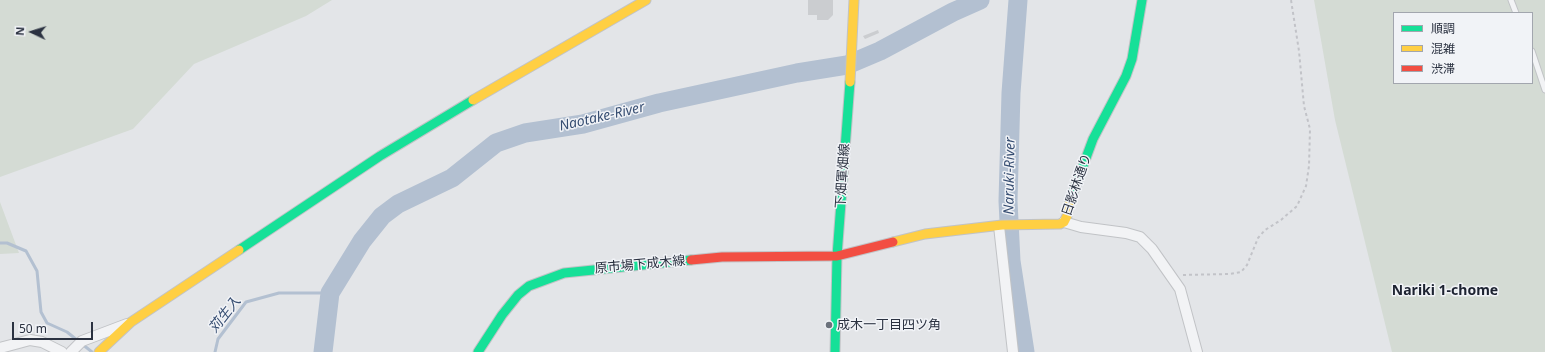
<!DOCTYPE html>
<meta charset="utf-8">
<style>
body{margin:0}
#map{position:relative;width:1545px;height:352px;overflow:hidden;background:#e3e5e8;font-family:"Noto Sans","Noto Sans JP",sans-serif}
canvas{display:block}
.legend{position:absolute;left:1393px;top:12px;width:140px;height:72px;box-sizing:border-box;background:#f1f3f7;border:1px solid #a2a6ae;margin:0;padding:5px 7px;list-style:none;font-size:12px;color:#2b3241}
.legend li{display:flex;align-items:center;gap:8px;height:20px}
.legend b{width:20px;border:1px solid #a2a6ae}
.north{position:absolute;left:12px;top:12px;width:40px;height:40px;-webkit-text-stroke:3px #f1f3f7;paint-order:stroke;rotate:274deg;font-size:11px;font-weight:700;line-height:16px;text-align:center;color:#2b3241}
.north::after{content:'';display:block;margin:auto;width:14px;height:18px;background:#2b3241;clip-path:polygon(50% 0,100% 100%,50% 72%,0 100%)}
.scale{position:absolute;left:12px;top:322px;width:81px;height:18px;box-sizing:border-box;border:2px solid #2b3241;border-top:0;padding-left:5px;font-size:12px;line-height:14px;white-space:nowrap;color:#2b3241;-webkit-text-stroke:3px #f1f3f7;paint-order:stroke}
</style>
<div id="map">
<canvas width="1545" height="352"></canvas>
<ul class="legend">
<li><b style="height:5px;background:#16e098"></b>順調</li>
<li><b style="height:5px;background:#ffcf43"></b>混雑</li>
<li><b style="height:5px;background:#f24e42"></b>渋滞</li>
</ul>
<div class="north">N</div>
<div class="scale">50 m</div>
</div>
<script>
const context = document.querySelector('canvas').getContext('2d');
context.lineJoin = 'round';
function fillPath(path, color) { context.fillStyle = color; context.fill(path, 'evenodd'); }
const shape = rows => new Path2D(rows.map(r => 'M' + r).join(''));
function strokePath(path, color, width, dash) { context.strokeStyle = color; context.lineWidth = width; context.lineCap = dash ? 'butt' : 'round'; context.setLineDash(dash || []); context.stroke(path); }
function label(font, color, halo, rows, align = 'center') {
  context.font = font + ' "Noto Sans","Noto Sans JP",sans-serif'; context.lineWidth = 3; context.setLineDash([]); context.textBaseline = 'middle'; context.strokeStyle = halo; context.fillStyle = color; for (const [text, x, y, turn = 0] of rows) {
    context.save(); context.translate(x, y); context.rotate((+turn || 0) * Math.PI / 180); context.textAlign = isNaN(turn) ? turn : align; if (halo) context.strokeText(text, 0, 0); context.fillText(text, 0, 0); context.restore();
  }
}
const green = shape([
 [0,0,332,0,306,16,194,64,133,129,0,177],
 [1314,0,1545,0,1545,352,1392,352,1335,120],
 [1394,13,1532,13,1532,83,1394,83],
 [0,202,19,253,0,254]
]);
const stream = shape([
 [0,243,7,243,26,251,37,271,41,312,47,323,67,332,92,352],
 [215,352,218,339,246,302,279,293,330,293]
]);
const river = shape([
 [1018,0,1011,93,1008,201,1011,261,1025,352],
 [323,352,330,293,362,241,382,216,398,204,452,178,496,143,525,133,583,124,659,103,797,73,847,65,880,51,953,12,980,0]
]);
const building = shape([
 [808,0,833,0,833,15,828,20,817,20,817,15,808,15],
 [878,30,879,33,865,39,863,36]
]);
const path = shape([
 [1183,275,1230,274,1241,272,1247,265,1258,238,1265,230,1281,220,1297,206,1306,186,1309,166,1310,129,1304,106,1299,51,1291,0]
]);
const lane = shape([
 [1511,0,1516,13],
 [1532,51,1545,90]
]);
const street = shape([
 [1064,222,1081,227,1126,233,1140,237,1152,249,1180,289,1197,352],
 [999,226,1013,352],
 [0,348,30,340,42,342,62,352],
 [71,352,82,341,127,324]
]);
const fast = shape([
 [1070,201,1093,139,1126,76,1132,59,1142,0],
 [239,250,380,156,473,100],
 [478,352,502,315,518,295,529,286,564,273,691,260],
 [835,352,837,256,850,82]
]);
const slow = shape([
 [850,82,854,0],
 [473,100,646,0],
 [893,242,925,234,1002,225,1060,224,1064,222,1067,216,1070,201],
 [99,352,131,322,239,250]
]);
const jam = shape([
 [691,260,722,257,837,256,893,242]
]);
const markers = [
 [829,325,4,"#6b717b"]
];
const streetNames = [
 ["下畑軍畑線",843,176,-86],
 ["日影林通り",1077,185,-71],
 ["原市場下成木線",640,265,-5]
];
const poiNames = [
 ["成木一丁目四ツ角",837,325]
];
const waterNames = [
 ["Naotake-River",602,117,-13],
 ["Naruki-River",1010,176,-89],
 ["苅生入",225,315,-52]
];
const neighbourhoodNames = [
 ["Nariki 1-chome",1445,291]
];
fillPath(green, '#d4dbd4');
strokePath(stream, '#b3c0d1', 3);
strokePath(river, '#b3c0d1', 19);
fillPath(building, '#cbcdd0');
strokePath(lane, '#c1c3c6', 7);
strokePath(street, '#c1c3c6', 12);
strokePath(fast, '#c1c3c6', 11);
strokePath(slow, '#c1c3c6', 11);
strokePath(jam, '#c1c3c6', 11);
strokePath(path, '#c2c3c8', 2, [3, 3]);
strokePath(lane, '#f2f3f5', 5);
strokePath(street, '#f2f3f5', 10);
strokePath(fast, '#16e098', 9);
strokePath(slow, '#ffcf43', 9);
strokePath(jam, '#f24e42', 9);
for (const [x, y, r, color] of markers) { const dot = new Path2D(); dot.arc(x, y, r, 0, 2 * Math.PI); context.fillStyle = color; context.fill(dot); strokePath(dot, '#f1f3f7', 1.5); }
label('13px', '#2b3241', '#f1f3f7', streetNames);
label('13px', '#2b3241', '#f1f3f7', poiNames, 'left');
label('italic 14px', '#374e72', '#f1f3f7', waterNames);
label('bold 14px', '#1d2331', '#f1f3f7', neighbourhoodNames);
</script>
